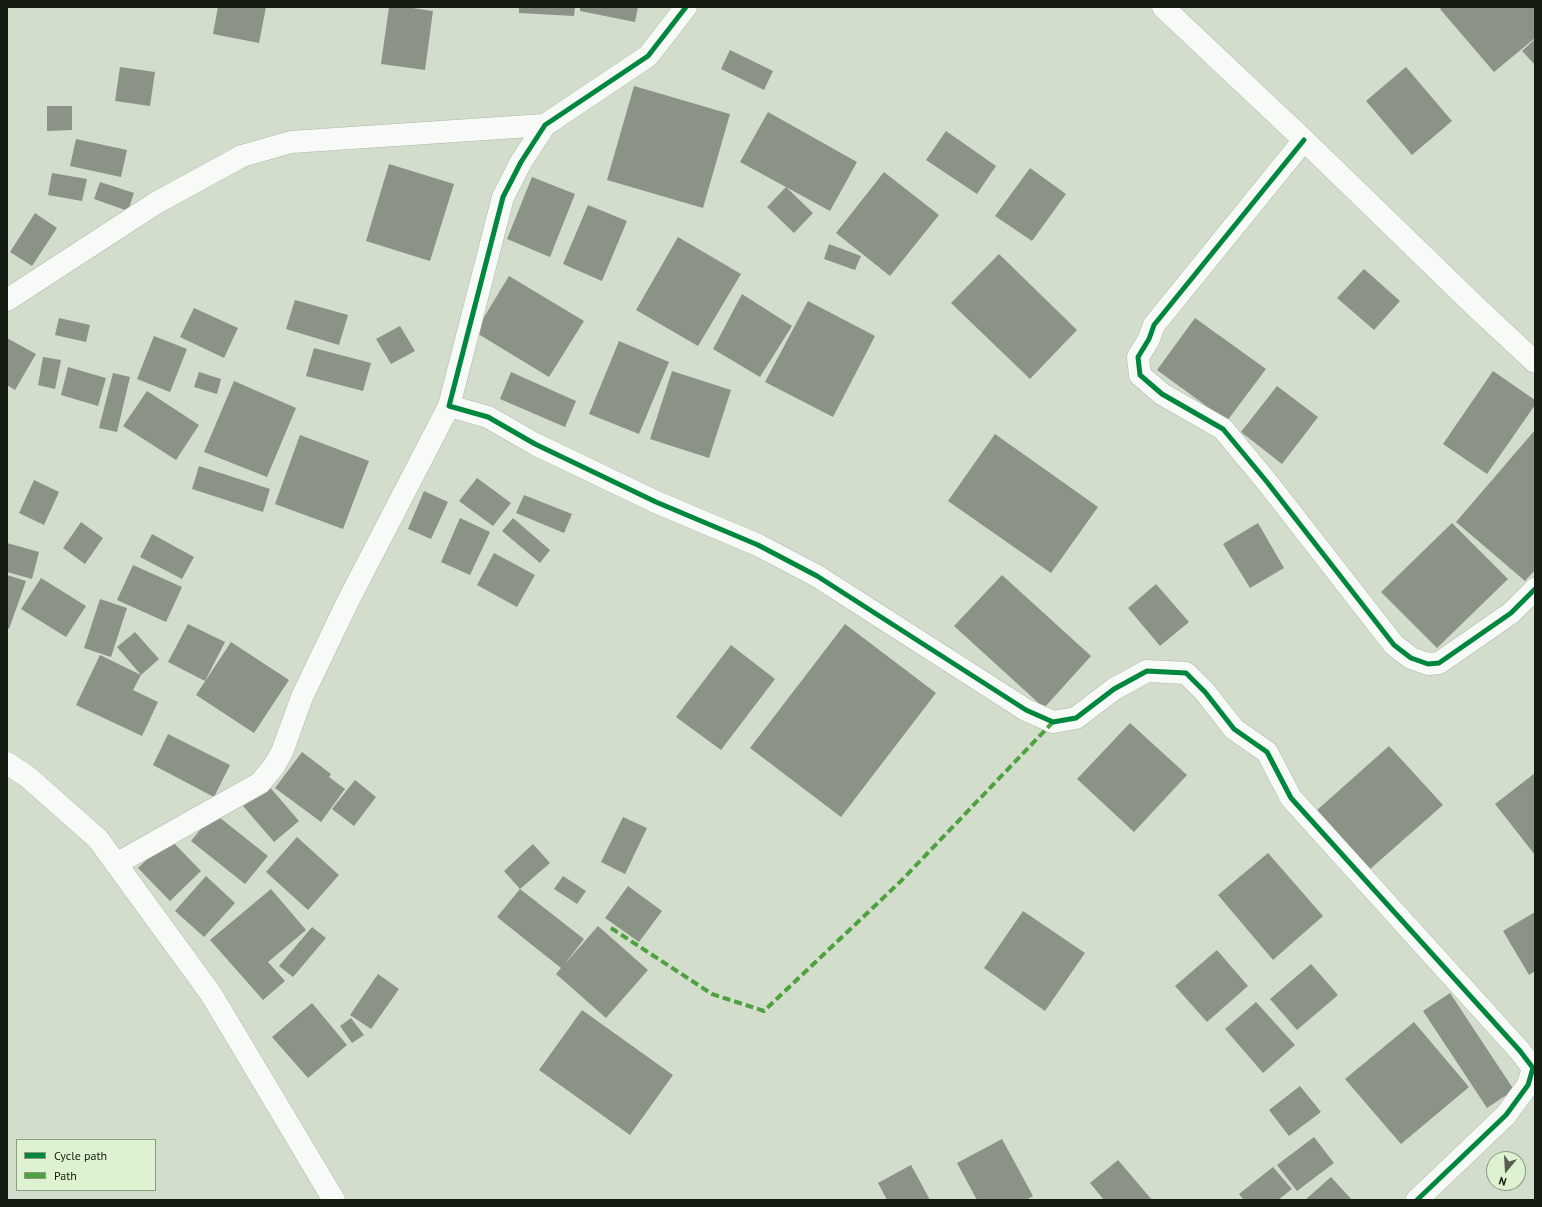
<!DOCTYPE html>
<style>
body{margin:0}
#map{position:relative;width:1542px;height:1207px;overflow:hidden;background:#d2ddcc;font-family:"PT Sans",sans-serif}
canvas{display:block}
.frame{position:absolute;inset:0;border:8px solid #141b10;pointer-events:none}
.legend{position:absolute;left:16px;top:1139px;width:140px;height:52px;box-sizing:border-box;background:#dcf2d1;border:1px solid #8c9c84;margin:0;padding:5px 7px;list-style:none;font-size:12px;color:#141b10}
.legend li{display:flex;align-items:center;gap:8px;height:20px}
.legend b{width:20px;border:1px solid #8c9c84}
.north{position:absolute;left:1486px;top:1151px;width:40px;height:40px;box-sizing:border-box;background:#dcf2d1;border:1px solid #8c9c84;border-radius:50%;rotate:198deg;font-size:11px;font-weight:700;line-height:16px;text-align:center;color:#141b10}
.north::after{content:'';display:block;margin:auto;width:14px;height:18px;background:#565f52;clip-path:polygon(50% 0,100% 100%,50% 72%,0 100%)}
</style>
<div id="map">
<canvas width="1542" height="1207"></canvas>
<div class="frame"></div>
<ul class="legend">
<li><b style="height:5px;background:#00873e"></b>Cycle path</li>
<li><b style="height:5px;background:#4ea13f"></b>Path</li>
</ul>
<div class="north">N</div>
</div>
<script>
const context = document.querySelector('canvas').getContext('2d');
context.lineJoin = 'round';
function fillPath(path, color) { context.fillStyle = color; context.fill(path, 'evenodd'); }
const shape = rows => new Path2D(rows.map(r => 'M' + r).join(''));
function strokePath(path, color, width, dash) { context.strokeStyle = color; context.lineWidth = width; context.lineCap = dash ? 'butt' : 'round'; context.setLineDash(dash || []); context.stroke(path); }
const building = shape([
 [218,7,266,7,259,43,213,34],
 [389,7,405,7,433,11,425,70,381,64],
 [519,7,575,7,574,16,519,13],
 [580,7,638,7,635,22,580,11],
 [1442,7,1533,7,1535,9,1535,38,1494,72,1440,9],
 [1535,39,1535,65,1522,51],
 [730,50,773,71,764,90,721,69],
 [120,67,155,72,150,106,115,101],
 [1406,67,1452,121,1412,155,1366,101],
 [634,86,730,114,703,208,607,180],
 [47,106,72,106,72,130,47,131],
 [768,112,857,162,830,211,740,162],
 [946,131,996,166,977,194,926,160],
 [76,139,127,150,121,177,70,166],
 [389,164,454,184,430,261,366,241],
 [1030,168,1066,194,1032,241,995,216],
 [884,172,939,215,890,276,836,233],
 [52,173,87,179,82,201,48,195],
 [532,177,575,194,550,257,507,239],
 [100,182,134,193,128,211,94,199],
 [786,187,813,213,794,233,767,207],
 [588,205,627,221,602,281,563,264],
 [35,213,57,228,32,266,10,252],
 [678,237,741,274,698,346,636,310],
 [829,244,861,256,855,270,824,259],
 [999,254,1077,330,1030,379,951,303],
 [1364,269,1400,301,1374,330,1337,298],
 [509,276,584,321,549,377,475,332],
 [742,294,792,326,760,377,713,349],
 [295,300,348,315,339,345,286,329],
 [808,301,875,336,833,417,765,382],
 [194,308,238,328,224,358,180,337],
 [59,318,90,325,86,342,55,335],
 [1195,318,1266,369,1227,421,1157,370],
 [400,326,415,351,391,364,376,339],
 [154,336,187,349,170,392,137,379],
 [7,338,36,354,15,390,7,385],
 [619,341,669,362,639,434,589,414],
 [314,348,371,363,363,391,306,376],
 [43,357,61,360,55,389,38,385],
 [68,367,106,378,98,406,61,395],
 [672,371,731,390,709,458,650,439],
 [1493,371,1535,400,1535,405,1487,474,1443,444],
 [199,372,221,379,217,394,194,387],
 [511,372,576,401,565,427,500,399],
 [113,373,130,377,117,432,99,428],
 [234,381,296,408,267,477,204,452],
 [1277,386,1318,417,1282,464,1241,432],
 [147,391,199,425,176,460,123,426],
 [1535,430,1535,570,1525,581,1456,522],
 [995,434,1098,507,1051,573,948,501],
 [300,435,369,461,343,529,275,504],
 [199,466,270,489,263,512,192,489],
 [477,478,511,503,493,526,459,501],
 [34,480,59,492,44,525,19,513],
 [424,491,448,502,431,539,408,529],
 [524,495,572,514,564,533,516,513],
 [460,518,490,532,470,575,441,562],
 [513,518,550,550,540,563,502,531],
 [81,522,103,538,85,564,63,548],
 [1258,523,1284,568,1250,588,1223,544],
 [1452,523,1508,579,1437,648,1381,592],
 [152,534,194,557,182,579,140,557],
 [7,543,39,552,32,579,7,572],
 [494,553,535,575,517,607,477,585],
 [133,565,182,587,166,622,117,600],
 [7,575,26,581,9,629,7,628],
 [1002,575,1091,656,1044,708,954,626],
 [41,578,86,606,66,637,21,609],
 [1156,584,1189,622,1160,646,1128,608],
 [100,599,127,608,111,657,84,648],
 [188,624,225,642,205,681,168,662],
 [845,624,936,693,841,817,750,748],
 [135,632,159,659,141,675,117,647],
 [231,642,289,680,254,733,196,695],
 [731,645,775,679,721,750,676,717],
 [100,655,141,675,133,690,158,702,142,736,76,705],
 [1130,723,1187,775,1134,832,1077,779],
 [168,734,230,765,214,797,153,765],
 [1389,746,1443,805,1369,870,1316,811],
 [302,752,331,774,329,777,345,789,321,822,275,788],
 [1535,773,1535,855,1495,804],
 [355,780,376,797,354,826,332,809],
 [268,785,299,821,274,842,243,806],
 [214,813,268,856,245,884,191,841],
 [623,817,647,828,625,874,601,862],
 [297,837,339,875,308,910,266,872],
 [169,838,201,871,170,901,138,868],
 [533,844,550,863,520,889,584,939,564,965,598,926,648,970,606,1018,556,974,561,968,497,917,520,889,504,871],
 [1268,853,1323,916,1273,960,1218,895],
 [206,876,235,903,204,937,175,911],
 [563,876,586,891,577,904,554,889],
 [628,886,662,911,639,942,605,918],
 [271,889,306,930,268,962,285,981,263,1000,210,940],
 [1023,911,1085,953,1045,1011,984,968],
 [1535,912,1535,971,1529,975,1503,931],
 [312,927,326,938,293,977,279,966],
 [1217,950,1248,986,1207,1022,1175,986],
 [1311,964,1338,995,1297,1030,1270,999],
 [378,974,399,989,371,1029,350,1015],
 [1450,993,1514,1090,1487,1108,1423,1011],
 [1256,1002,1295,1045,1263,1073,1225,1029],
 [312,1003,347,1045,308,1078,272,1037],
 [582,1010,673,1075,630,1135,539,1070],
 [351,1018,364,1035,352,1043,340,1026],
 [1414,1022,1469,1087,1401,1144,1345,1079],
 [1300,1086,1321,1112,1289,1136,1269,1110],
 [1314,1137,1334,1163,1297,1191,1277,1165],
 [1002,1139,1033,1196,1026,1200,977,1200,957,1163],
 [1118,1160,1152,1200,1104,1200,1090,1183],
 [911,1165,930,1200,887,1200,878,1183],
 [1273,1167,1292,1189,1278,1200,1244,1200,1239,1194],
 [1331,1177,1352,1200,1305,1200]
]);
const minor = shape([
 [686,7,648,56,545,125,521,162,503,197,449,406,488,417,535,444,656,502,758,545,817,576,1026,710,1053,722,1076,718,1114,689,1147,671,1186,673,1205,692,1234,729,1267,752,1291,798,1520,1051,1533,1068,1528,1085,1506,1115,1417,1200],
 [1304,140,1154,325,1149,339,1138,357,1140,375,1162,394,1223,429,1267,482,1394,645,1411,658,1428,664,1439,663,1511,613,1535,589],
 [7,300,156,203,242,156,291,142,545,125],
 [7,763,28,777,98,839,211,994,334,1200],
 [116,864,260,783,274,766,282,752,302,697,347,603,449,406]
]);
const major = shape([
 [1163,7,1304,140,1475,306,1535,362]
]);
const quiet = shape([
 [611,928,712,994,764,1011,901,881,1053,722]
]);
const cycleway = shape([
 [686,7,648,56,545,125,521,162,503,197,449,406,488,417,535,444,656,502,758,545,817,576,1026,710,1053,722,1076,718,1114,689,1147,671,1186,673,1205,692,1234,729,1267,752,1291,798,1520,1051,1533,1068,1528,1085,1506,1115,1417,1200],
 [1304,140,1154,325,1149,339,1138,357,1140,375,1162,394,1223,429,1267,482,1394,645,1411,658,1428,664,1439,663,1511,613,1535,589]
]);
fillPath(building, '#8a9386');
strokePath(minor, '#afb8aa', 23);
strokePath(major, '#afb8aa', 23);
strokePath(minor, '#f8faf7', 22);
strokePath(major, '#f8faf7', 22);
strokePath(quiet, '#4ea13f', 4, [8, 4]);
strokePath(cycleway, '#00873e', 5);
</script>
